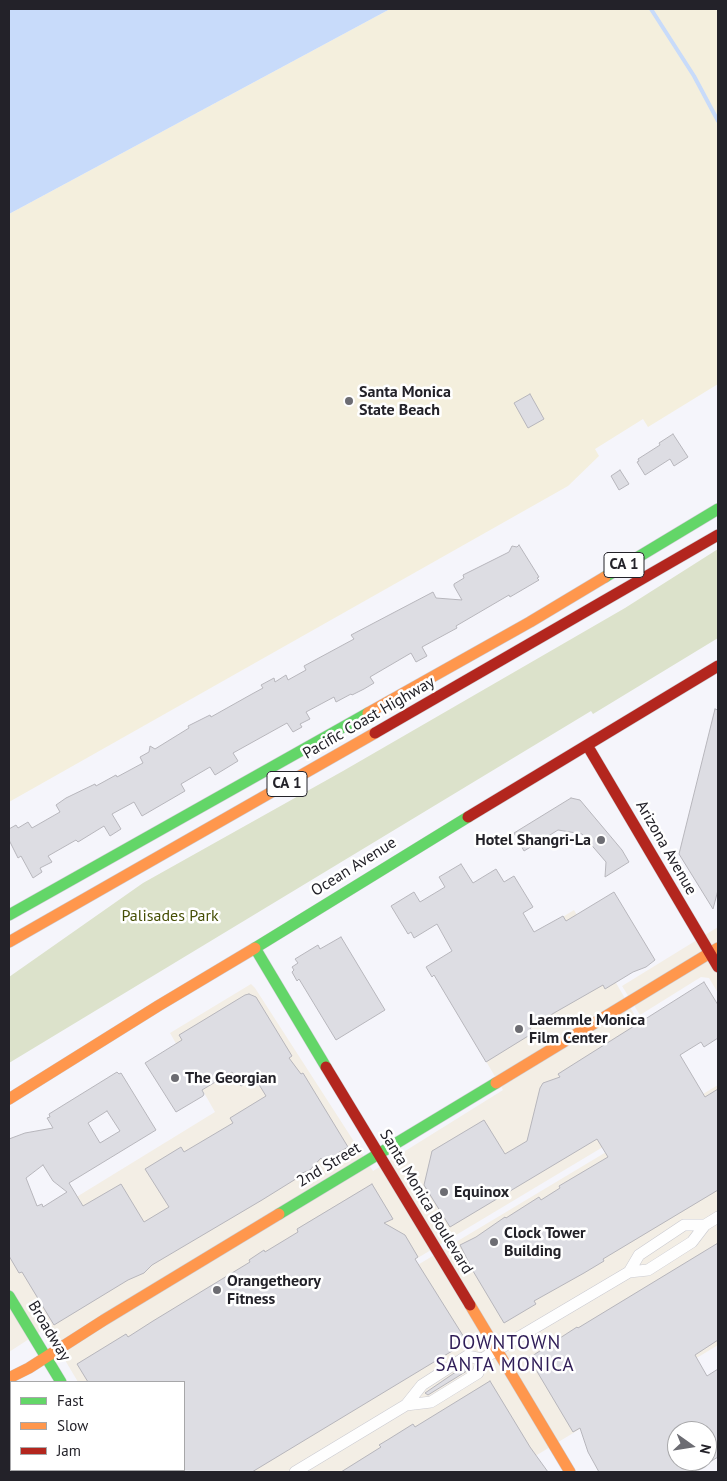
<!DOCTYPE html>
<style>
body{margin:0}
#map{position:relative;width:727px;height:1481px;overflow:hidden;background:#f5f5fb;font-family:"PT Sans",sans-serif}
canvas{display:block}
.frame{position:absolute;inset:0;border:10px solid #232229;pointer-events:none}
.legend{position:absolute;left:10px;top:1381px;width:175px;height:90px;box-sizing:border-box;background:#fff;border:1px solid #a7a7a9;margin:0;padding:6px 9px;list-style:none;font-size:15px;color:#232229}
.legend li{display:flex;align-items:center;gap:10px;height:25px}
.legend b{width:25px;border:1px solid #a7a7a9}
.north{position:absolute;left:667px;top:1421px;width:50px;height:50px;box-sizing:border-box;background:#fff;border:1px solid #a7a7a9;border-radius:50%;rotate:103deg;font-size:14px;font-weight:700;line-height:20px;text-align:center;color:#232229}
.north::after{content:'';display:block;margin:auto;width:18px;height:22px;background:#6c6c72;clip-path:polygon(50% 0,100% 100%,50% 72%,0 100%)}
</style>
<div id="map">
<canvas width="727" height="1481"></canvas>
<div class="frame"></div>
<ul class="legend">
<li><b style="height:6px;background:#63d668"></b>Fast</li>
<li><b style="height:6px;background:#ff974d"></b>Slow</li>
<li><b style="height:6px;background:#b3261e"></b>Jam</li>
</ul>
<div class="north">N</div>
</div>
<script>
const context = document.querySelector('canvas').getContext('2d');
context.lineJoin = 'round';
function fillPath(path, color) { context.fillStyle = color; context.fill(path, 'evenodd'); }
const shape = rows => new Path2D(rows.map(r => 'M' + r).join(''));
function strokePath(path, color, width, dash) { context.strokeStyle = color; context.lineWidth = width; context.lineCap = dash ? 'butt' : 'round'; context.setLineDash(dash || []); context.stroke(path); }
function label(font, color, halo, rows, align = 'center') {
  context.font = font + ' "PT Sans",sans-serif'; context.lineWidth = 5; context.setLineDash([]); context.textBaseline = 'middle'; context.strokeStyle = halo; context.fillStyle = color; for (const [text, x, y, turn = 0] of rows) {
    context.save(); context.translate(x, y); context.rotate((+turn || 0) * Math.PI / 180); context.textAlign = isNaN(turn) ? turn : align; if (halo) context.strokeText(text, 0, 0); context.fillText(text, 0, 0); context.restore();
  }
}
const commercial = shape([
 [574,910,683,1099,184,1398,184,1382,78,1382,46,1328,9,1352,9,1199,26,1228,215,1112,170,1033,251,984,255,988,373,1171,503,1090,444,990],
 [718,927,718,993,709,978,701,977,640,1015,622,986],
 [718,1085,718,1345,509,1472,132,1472,131,1470,184,1470,184,1405],
 [11,1404,11,1470,87,1470,89,1472,9,1472,9,1406]
]);
const green = shape([
 [718,549,718,638,593,714,591,711,9,1063,9,977,143,883,343,771,625,608]
]);
const sand = shape([
 [390,9,718,9,718,384,648,427,643,419,595,449,599,456,568,486,9,802,9,214]
]);
const water = shape([
 [9,9,390,9,9,214]
]);
const stream = shape([
 [651,9,694,76,718,121]
]);
const building = shape([
 [530,394,544,419,528,428,514,403,530,394],
 [673,434,688,457,674,466,670,459,645,475,637,462,639,461,638,459,660,445,659,443,673,434],
 [620,470,629,484,619,490,611,476,620,470],
 [519,545,539,577,537,578,539,580,510,597,509,595,456,626,457,628,422,647,427,656,416,662,411,653,370,677,374,683,364,689,352,695,351,694,336,702,334,697,306,712,310,719,300,724,302,727,293,732,287,723,233,753,238,761,215,775,210,767,181,784,185,791,142,816,134,802,112,814,121,829,110,836,104,826,78,842,76,840,48,856,52,862,40,868,42,872,33,878,21,856,18,858,9,840,9,829,16,825,18,828,28,822,32,828,60,812,56,805,66,798,95,784,96,786,116,775,117,777,143,763,140,757,149,752,150,746,155,749,189,728,188,726,210,715,211,717,252,694,263,688,261,685,274,678,275,682,286,675,288,680,306,670,304,666,354,639,351,635,433,592,436,598,462,600,454,586,454,584,464,578,463,575,509,552,512,546,517,547,519,545],
 [715,709,718,710,718,890,713,909,679,854,715,709],
 [571,798,580,800,622,850,629,862,605,877,606,862,582,834,558,830,524,851,514,833,571,798],
 [461,864,473,883,496,869,504,882,514,876,533,907,523,913,534,932,563,916,566,921,614,892,655,960,646,967,633,972,605,989,603,985,554,1013,530,1028,533,1033,486,1062,434,975,432,977,426,967,452,951,437,924,414,938,411,932,408,934,391,906,414,892,420,902,445,887,439,877,461,864],
 [341,937,385,1010,336,1040,299,979,297,981,292,972,294,970,292,967,298,963,295,959,318,945,320,949,341,937],
 [704,982,718,1005,718,1038,704,1047,701,1042,680,1055,705,1097,718,1089,718,1190,603,1259,604,1261,584,1273,534,1301,536,1304,504,1323,473,1271,460,1245,476,1237,505,1217,506,1218,539,1197,541,1200,560,1188,559,1186,608,1157,597,1139,450,1227,424,1185,432,1151,484,1120,505,1154,527,1141,540,1088,543,1083,560,1077,558,1074,704,982],
 [249,994,256,997,292,1056,289,1058,301,1074,303,1073,348,1147,323,1162,321,1158,310,1170,297,1175,299,1177,262,1200,152,1265,144,1273,128,1280,54,1325,22,1272,19,1273,9,1256,9,1139,25,1133,53,1128,47,1118,50,1117,49,1114,117,1072,119,1074,121,1073,156,1130,69,1183,83,1206,121,1184,144,1222,169,1207,145,1169,181,1147,184,1152,233,1123,230,1118,266,1096,255,1078,241,1086,232,1072,202,1090,204,1094,203,1096,176,1112,145,1063,182,1040,179,1035,245,995,249,994],
 [107,1111,120,1131,100,1143,88,1123,107,1111],
 [43,1165,53,1181,67,1192,43,1207,42,1204,37,1206,26,1178,43,1165],
 [372,1184,393,1219,384,1223,405,1235,418,1257,415,1259,467,1342,252,1472,184,1472,184,1382,88,1382,77,1364,126,1334,128,1337,153,1321,250,1262,249,1260,264,1250,265,1252,298,1232,297,1229,372,1184],
 [718,1243,718,1340,695,1355,707,1376,718,1369,718,1457,693,1472,599,1472,588,1452,580,1428,573,1432,529,1358,577,1327,578,1328,718,1243],
 [677,1431,707,1431,707,1461,677,1461,677,1431],
 [466,1365,470,1369,428,1395,425,1393,466,1365],
 [490,1381,530,1447,548,1472,341,1472,381,1447,379,1445,389,1439,413,1424,415,1427,490,1381]
]);
const street = shape([
 [629,1272,639,1255,684,1225,705,1225],
 [406,1405,422,1385,467,1356,482,1359],
 [295,1472,406,1405,431,1402,478,1373,482,1359,629,1272,648,1270,692,1242,705,1225,718,1217]
]);
const fast = shape([
 [605,577,718,509],
 [9,915,368,713],
 [326,1067,255,948,468,817],
 [279,1214,496,1083],
 [9,1296,61,1382]
]);
const slow = shape([
 [368,713,530,622,605,577],
 [9,942,375,733],
 [496,1083,718,948],
 [9,1099,158,1006,255,948],
 [470,1305,570,1472],
 [9,1378,29,1368,104,1320,279,1214],
 [114,1470,116,1472]
]);
const jam = shape([
 [375,733,718,535],
 [587,745,718,967],
 [468,817,718,666],
 [326,1067,470,1305]
]);
const markers = [
 [349,401,5,"#6c6c72"],
 [601,840,5,"#6c6c72"],
 [519,1029,5,"#6c6c72"],
 [175,1078,5,"#6c6c72"],
 [444,1192,5,"#6c6c72"],
 [494,1242,5,"#6c6c72"],
 [217,1290,5,"#6c6c72"]
];
const shields = [
 [624,565,40],
 [287,784,40]
];
const shieldNames = [
 ["CA 1",624,565],
 ["CA 1",287,784]
];
const poiNames = [
 ["Santa Monica",359,392],
 ["State Beach",359,410],
 ["Hotel Shangri-La",591,840,"right"],
 ["Laemmle Monica",529,1020],
 ["Film Center",529,1038],
 ["The Georgian",185,1078],
 ["Equinox",454,1192],
 ["Clock Tower",504,1233],
 ["Building",504,1251],
 ["Orangetheory",227,1281],
 ["Fitness",227,1299]
];
const streetNames = [
 ["Pacific Coast Highway",369,718,-30],
 ["Arizona Avenue",666,848,60],
 ["Ocean Avenue",354,867,-32],
 ["2nd Street",329,1165,-31],
 ["Santa Monica Boulevard",426,1202,59],
 ["Broadway",49,1331,59]
];
const parkNames = [
 ["Palisades Park",170,916]
];
const quarterNames = [
 ["DOWNTOWN",505,1344],
 ["SANTA MONICA",505,1366]
];
fillPath(commercial, '#f3eee5');
fillPath(green, '#dce2cb');
fillPath(sand, '#f4efdd');
fillPath(water, '#c8dbfa');
strokePath(stream, '#c8dbfa', 4);
fillPath(building, '#dddde3');
strokePath(building, '#b7b6bc', 1);
strokePath(street, '#cbcbd1', 12);
strokePath(fast, '#cbcbd1', 12);
strokePath(slow, '#cbcbd1', 12);
strokePath(jam, '#cbcbd1', 12);
strokePath(street, '#fefefe', 11);
strokePath(fast, '#63d668', 11);
strokePath(slow, '#ff974d', 11);
strokePath(jam, '#b3261e', 11);
for (const [x, y, r, color] of markers) { const dot = new Path2D(); dot.arc(x, y, r, 0, 2 * Math.PI); context.fillStyle = color; context.fill(dot); strokePath(dot, '#fff', 2); }
for (const [x, y, w] of shields) { const box = new Path2D(); box.roundRect(x - w / 2, y - 12.5, w, 25, 4); context.fillStyle = '#fff'; context.fill(box); strokePath(box, '#232229', 1); }
label('bold 15px', '#232229', null, shieldNames);
label('bold 16px', '#232229', '#fff', poiNames, 'left');
label('16px', '#232229', '#fff', streetNames);
label('16px', '#464f05', '#fff', parkNames);
context.letterSpacing = '1px';
label('19px', '#2f1d57', '#fff', quarterNames);
context.letterSpacing = '0px';
</script>
